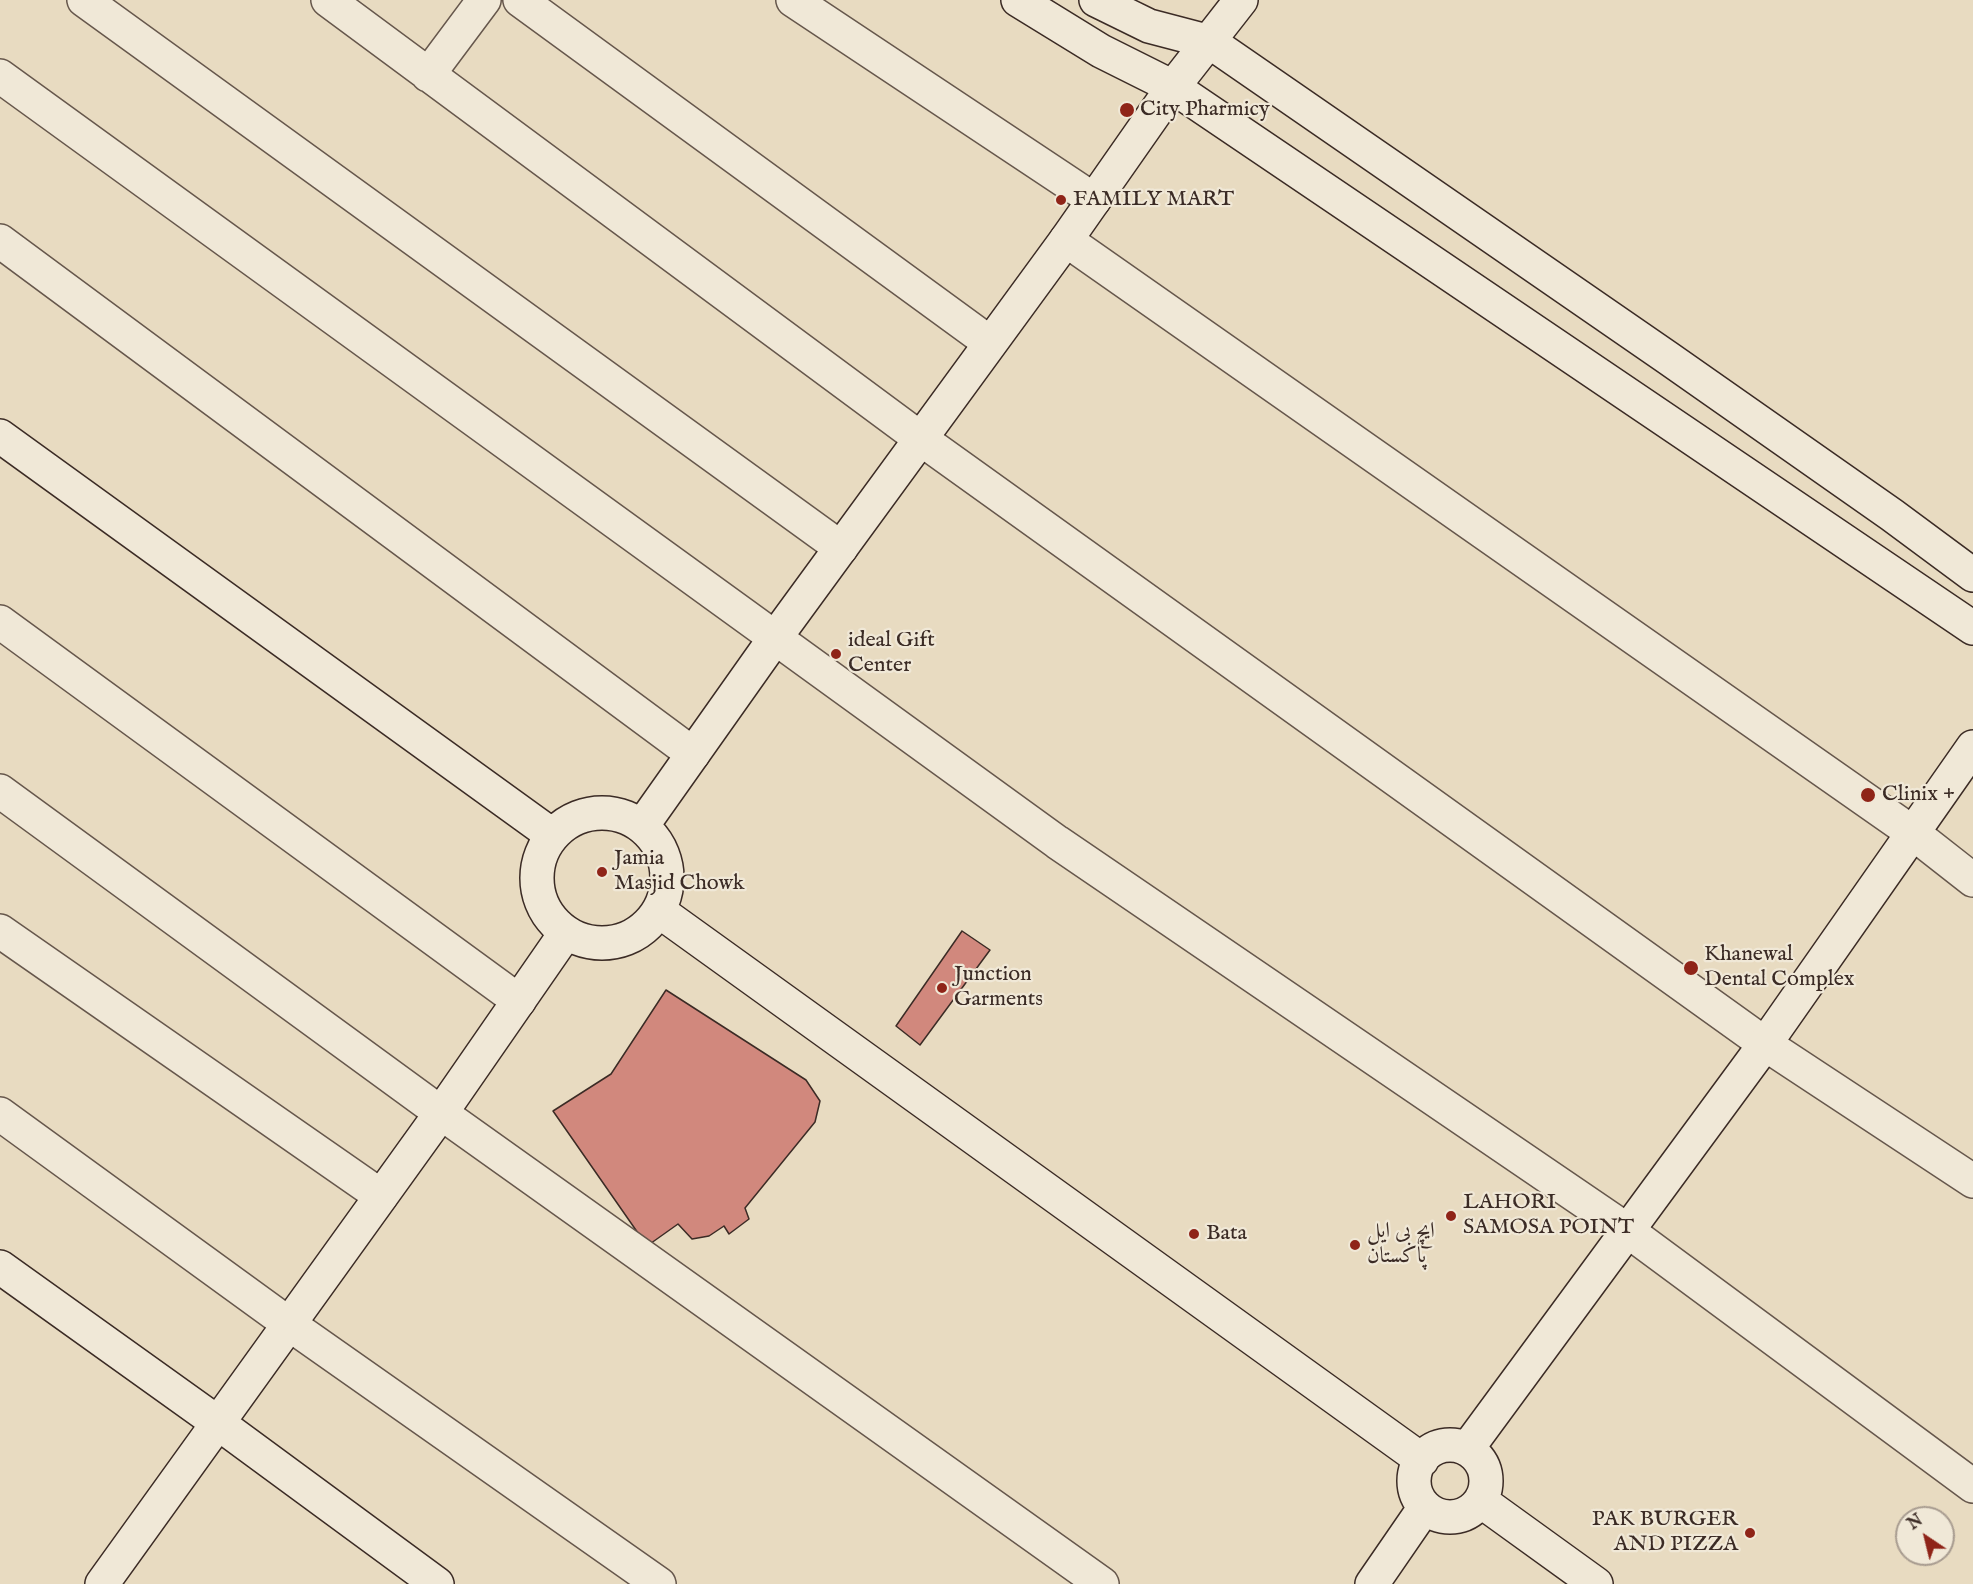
<!DOCTYPE html>
<meta charset="utf-8">
<style>
body{margin:0}
#map{position:relative;width:1973px;height:1584px;overflow:hidden;background:#e8dbc1;font-family:"IM FELL English",serif}
canvas{display:block}
.north{position:absolute;left:1895px;top:1506px;width:60px;height:60px;box-sizing:border-box;background:#f0e8d7;border:2px solid #a89c90;border-radius:50%;rotate:325deg;font-size:16px;font-weight:700;line-height:24px;text-align:center;color:#3b2b25}
.north::after{content:'';display:block;margin:auto;width:21px;height:27px;background:#8f2418;clip-path:polygon(50% 0,100% 100%,50% 72%,0 100%)}
</style>
<div id="map">
<canvas width="1973" height="1584"></canvas>
<div class="north">N</div>
</div>
<script>
const context = document.querySelector('canvas').getContext('2d');
context.lineJoin = 'round';
function fillPath(path, color) { context.fillStyle = color; context.fill(path, 'evenodd'); }
const shape = rows => new Path2D(rows.map(r => 'M' + r).join(''));
function strokePath(path, color, width, dash) { context.strokeStyle = color; context.lineWidth = width; context.lineCap = dash ? 'butt' : 'round'; context.setLineDash(dash || []); context.stroke(path); }
function label(font, color, halo, rows, align = 'center') {
  context.font = font + ' "IM FELL English",Amiri,serif'; context.lineWidth = 4.5; context.setLineDash([]); context.textBaseline = 'middle'; context.strokeStyle = halo; context.fillStyle = color; for (const [text, x, y, turn = 0] of rows) {
    context.save(); context.translate(x, y); context.rotate((+turn || 0) * Math.PI / 180); context.textAlign = isNaN(turn) ? turn : align; if (halo) context.strokeText(text, 0, 0); context.fillText(text, 0, 0); context.restore();
  }
}
const building = shape([
 [962,931,990,950,920,1045,896,1026,962,931],
 [666,990,806,1080,820,1101,815,1122,745,1208,749,1219,729,1234,724,1226,709,1236,692,1239,678,1224,647,1246,553,1111,611,1074,666,990]
]);
const street = shape([
 [84,0,841,548],
 [328,0,921,439,1765,1044,1973,1181],
 [520,0,990,343],
 [793,0,1094,200],
 [428,75,484,0],
 [0,76,1057,842,1628,1231,1973,1486],
 [1066,240,1913,833,1973,880],
 [0,241,693,754],
 [0,622,519,1001],
 [0,791,441,1113,1102,1584],
 [0,931,381,1196],
 [0,1114,289,1324,659,1584]
]);
const secondary = shape([
 [1018,0,1101,51,1173,87,1973,628],
 [1096,0,1149,26,1210,42,1668,358,1892,515,1973,575],
 [0,436,552,835],
 '537 878a65 65 0 1 1 130 0a65 65 0 1 1-130 0Z',
 [642,826,775,638,1066,240,1173,87,1241,0],
 [659,911,1422,1460],
 [0,1267,218,1423,437,1584],
 '1414 1481a36 36 0 1 1 72 0a36 36 0 1 1-72 0Z',
 [1467,1449,1765,1044,1973,747],
 [1481,1501,1596,1584],
 [102,1584,441,1113,565,934],
 [1372,1584,1425,1507]
]);
const markers = [
 [1127,110,8,"#8f2418"],
 [1061,200,6,"#8f2418"],
 [836,654,6,"#8f2418"],
 [1868,795,8,"#8f2418"],
 [602,872,6,"#8f2418"],
 [1691,968,8,"#8f2418"],
 [942,988,6,"#8f2418"],
 [1451,1216,6,"#8f2418"],
 [1194,1234,6,"#8f2418"],
 [1355,1245,6,"#8f2418"],
 [1750,1533,6,"#8f2418"]
];
const poiNames = [
 ["City Pharmicy",1140,110],
 ["FAMILY MART",1073,200],
 ["ideal Gift",848,641],
 ["Center",848,666],
 ["Clinix +",1882,795],
 ["Jamia",614,859],
 ["Masjid Chowk",614,884],
 ["Khanewal",1704,955],
 ["Dental Complex",1704,980],
 ["Junction",954,975],
 ["Garments",954,1000],
 ["LAHORI",1463,1203],
 ["SAMOSA POINT",1463,1228],
 ["ایچ بی ایل",1367,1232],
 ["پاکستان",1367,1257],
 ["Bata",1206,1234],
 ["PAK BURGER",1738,1520,"right"],
 ["AND PIZZA",1738,1545,"right"]
];
fillPath(building, '#d1887d');
strokePath(building, '#3b2b25', 1.5);
strokePath(street, '#66574c', 36);
strokePath(secondary, '#3b2b25', 36);
strokePath(street, '#f0e8d7', 33);
strokePath(secondary, '#f0e8d7', 33);
for (const [x, y, r, color] of markers) { const dot = new Path2D(); dot.arc(x, y, r, 0, 2 * Math.PI); context.fillStyle = color; context.fill(dot); strokePath(dot, '#f0e8d7', 2); }
label('22px', '#3b2b25', '#f0e8d7', poiNames, 'left');
</script>
